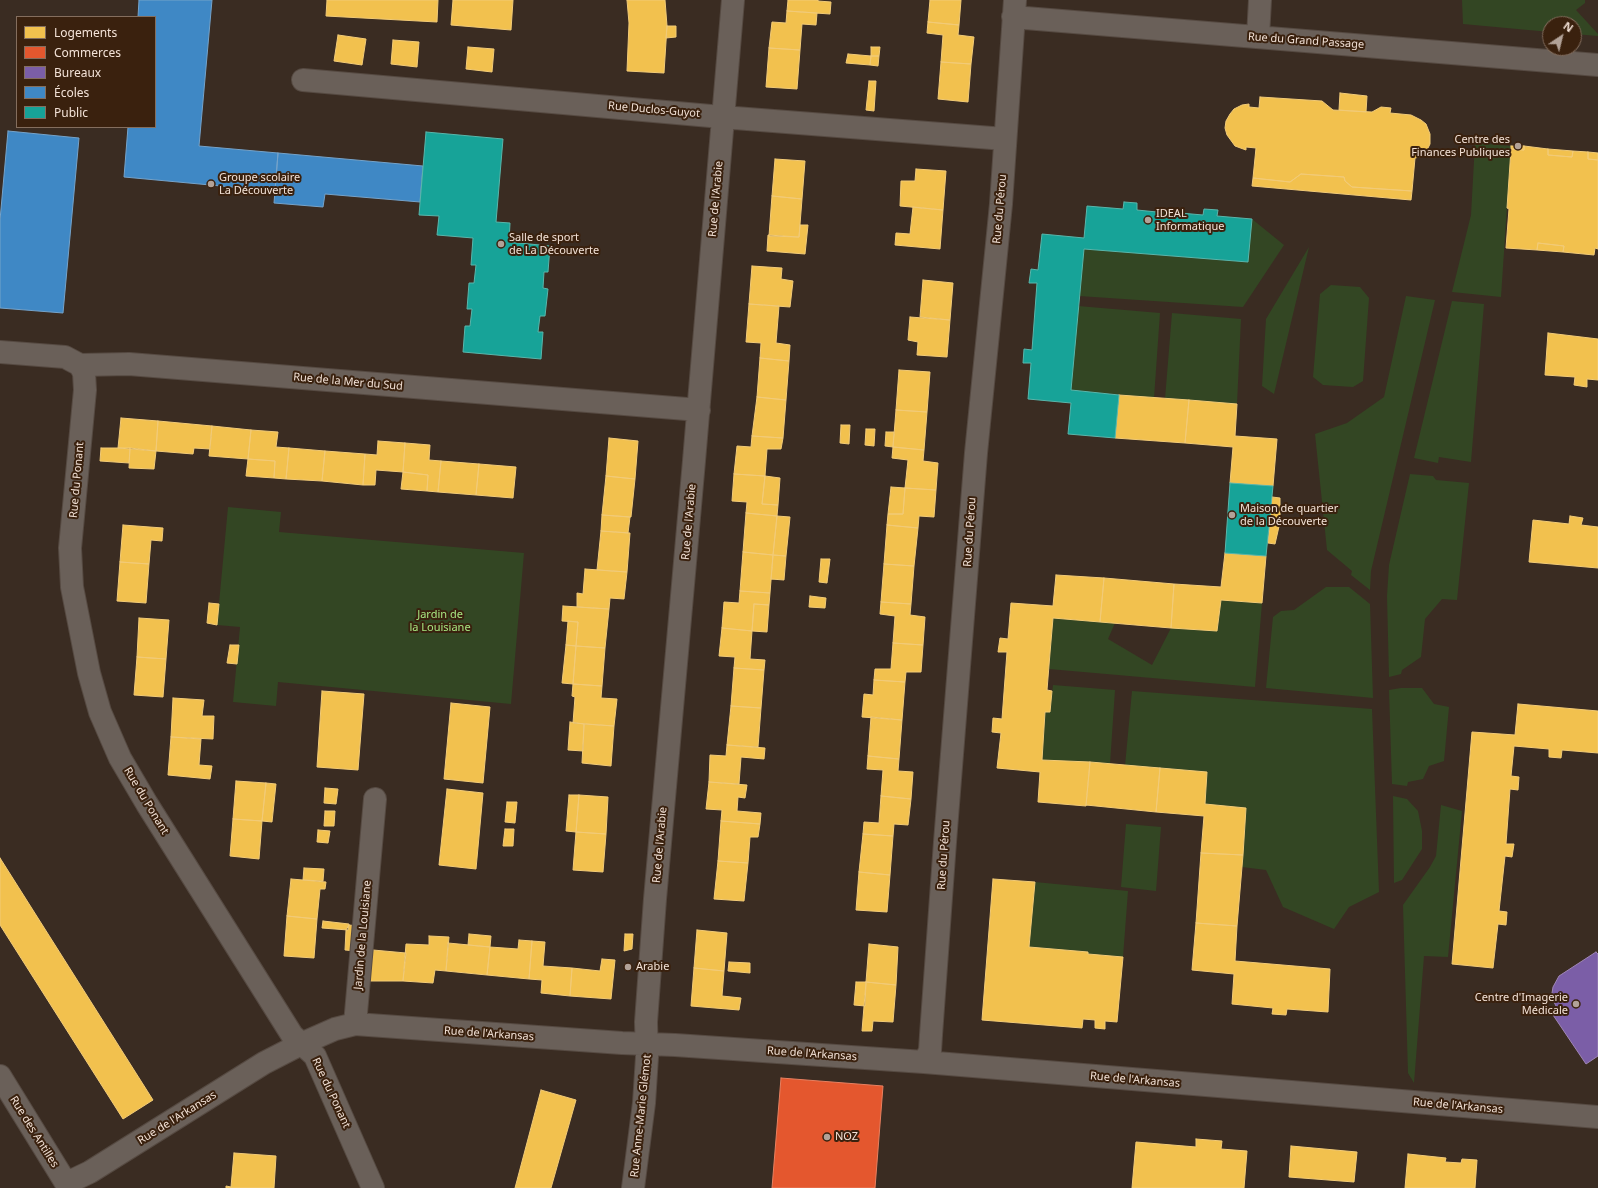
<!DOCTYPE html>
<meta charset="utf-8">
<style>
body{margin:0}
#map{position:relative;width:1598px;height:1188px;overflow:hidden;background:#3a2c22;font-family:"Noto Sans",sans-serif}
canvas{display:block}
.legend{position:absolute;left:16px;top:16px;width:140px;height:112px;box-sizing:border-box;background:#3a210e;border:1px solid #846e5e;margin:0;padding:5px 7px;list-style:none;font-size:12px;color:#f3e2d7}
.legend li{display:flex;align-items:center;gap:8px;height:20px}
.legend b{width:20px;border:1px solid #846e5e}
.north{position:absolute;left:1542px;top:16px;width:40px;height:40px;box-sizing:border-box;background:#3a210e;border:1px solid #846e5e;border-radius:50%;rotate:35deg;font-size:11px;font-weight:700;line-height:16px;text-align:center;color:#f3e2d7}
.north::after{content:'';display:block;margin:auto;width:14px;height:18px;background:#b2a298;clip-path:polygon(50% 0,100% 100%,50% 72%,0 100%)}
</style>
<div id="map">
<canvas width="1598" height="1188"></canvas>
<ul class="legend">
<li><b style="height:11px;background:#f2c14e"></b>Logements</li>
<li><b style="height:11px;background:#e4572e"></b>Commerces</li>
<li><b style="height:11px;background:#7b5ea7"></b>Bureaux</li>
<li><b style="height:11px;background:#3f88c5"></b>Écoles</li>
<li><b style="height:11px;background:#17a398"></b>Public</li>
</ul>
<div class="north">N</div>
</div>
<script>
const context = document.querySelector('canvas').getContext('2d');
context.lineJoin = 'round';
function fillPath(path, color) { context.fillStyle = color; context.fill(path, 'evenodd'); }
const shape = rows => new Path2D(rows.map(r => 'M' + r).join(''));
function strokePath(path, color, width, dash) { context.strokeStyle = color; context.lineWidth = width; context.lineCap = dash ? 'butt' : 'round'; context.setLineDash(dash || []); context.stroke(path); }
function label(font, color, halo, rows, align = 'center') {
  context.font = font + ' "Noto Sans",sans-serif'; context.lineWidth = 4; context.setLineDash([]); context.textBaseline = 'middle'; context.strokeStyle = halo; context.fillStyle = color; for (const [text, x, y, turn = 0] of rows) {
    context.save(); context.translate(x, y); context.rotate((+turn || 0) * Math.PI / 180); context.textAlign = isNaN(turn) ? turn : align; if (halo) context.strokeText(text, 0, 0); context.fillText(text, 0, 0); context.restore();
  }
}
const green = shape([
 [1462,0,1585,0,1585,3,1576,10,1598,34,1598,36,1574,34,1574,24,1550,24,1550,32,1463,24],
 [1475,143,1511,146,1501,297,1452,292,1471,215],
 [1252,219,1284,245,1243,307,1079,296,1084,249,1247,262],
 [1309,247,1274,394,1262,386,1266,319],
 [1331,285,1360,287,1369,298,1363,381,1353,387,1323,385,1313,377,1320,294],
 [1406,296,1435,300,1371,571,1370,590,1351,575,1352,571,1327,550,1315,434,1347,423,1384,397],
 [1452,301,1484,304,1471,462,1439,457,1438,463,1414,458],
 [1078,306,1160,313,1154,398,1071,390],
 [1172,313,1241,319,1237,404,1165,399],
 [1410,474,1433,476,1436,480,1469,483,1457,600,1442,599,1425,619,1421,657,1402,670,1401,674,1389,677,1387,596,1389,565],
 [228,507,281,512,279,532,524,553,511,704,278,682,276,706,233,702,240,627,217,625],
 [1326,587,1349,587,1370,604,1373,698,1266,688,1273,617,1281,611,1294,610],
 [1221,600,1262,603,1255,687,1049,669,1053,618,1115,623,1108,639,1152,665,1171,628,1217,631],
 [1053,685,1115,690,1110,764,1042,760,1045,712,1050,712],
 [1401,688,1422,688,1434,704,1449,707,1444,761,1429,766,1423,779,1408,782,1407,786,1392,784,1389,690],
 [1132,691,1372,709,1379,892,1349,907,1334,929,1283,907,1266,870,1242,867,1246,808,1205,804,1207,772,1125,766],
 [1393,796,1407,799,1418,811,1422,831,1422,849,1402,880,1394,883],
 [1441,805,1462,811,1448,957,1424,956,1414,1083,1408,1073,1403,905,1430,867,1436,856],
 [1126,824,1161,827,1156,891,1121,887],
 [1035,882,1128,891,1123,957,1088,954,1087,952,1029,947]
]);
const homes = shape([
 [327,0,438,0,437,22,326,16,327,0],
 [453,0,513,0,511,30,451,25,453,0],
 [627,0,665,0,667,26,664,73,627,71,629,23,627,0],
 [788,0,818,0,818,1,831,2,830,14,787,11,788,0],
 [930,0,961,0,959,25,928,22,930,0],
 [787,11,817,13,816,25,802,24,800,50,769,48,772,22,786,23,787,11],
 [928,22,959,25,958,35,974,37,971,64,941,62,943,35,927,33,928,22],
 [667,26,676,26,676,37,666,38,667,26],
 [338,35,366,39,362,65,334,61,338,35],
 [393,40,419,42,417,67,391,64,393,40],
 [468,47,494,49,492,72,466,69,468,47],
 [871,47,880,47,879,56,871,56,871,47],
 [769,48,800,50,797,89,766,87,769,48],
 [848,54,871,56,870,65,846,63,848,54],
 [871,56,879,56,878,66,870,65,871,56],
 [941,62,971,64,968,102,938,99,941,62],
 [869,81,876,81,874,111,866,110,869,81],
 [1340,93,1367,96,1366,112,1339,110,1340,93],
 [1260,97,1322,101,1333,110,1372,112,1381,107,1391,108,1390,113,1411,115,1421,120,1426,124,1430,134,1430,144,1424,156,1415,158,1412,191,1352,187,1345,181,1344,177,1301,174,1290,182,1253,178,1256,148,1246,147,1246,150,1235,146,1227,135,1225,128,1226,121,1230,114,1234,109,1242,105,1249,104,1249,107,1259,108,1260,97],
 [1511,146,1524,146,1524,150,1511,149,1511,146],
 [1524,146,1548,149,1548,155,1572,157,1573,151,1588,152,1588,159,1598,160,1598,249,1595,248,1594,255,1563,252,1564,246,1538,243,1537,250,1506,248,1509,209,1507,208,1511,149,1524,150,1524,146],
 [1548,149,1573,151,1572,157,1548,155,1548,149],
 [1588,152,1598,153,1598,160,1588,159,1588,152],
 [775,159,805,161,802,199,772,196,775,159],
 [916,169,946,171,943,210,900,206,901,181,915,181,916,169],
 [1301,174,1344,177,1345,181,1352,187,1412,191,1411,200,1252,186,1253,178,1290,182,1301,174],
 [772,196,802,199,799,237,769,236,772,196],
 [913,207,943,210,940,249,895,245,896,233,910,234,913,207],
 [800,225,808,225,805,254,767,251,768,235,799,237,800,225],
 [1538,243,1564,246,1563,252,1537,250,1538,243],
 [752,266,782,268,781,279,793,281,790,307,749,304,752,266],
 [923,280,953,283,950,320,920,317,923,280],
 [749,304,779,306,776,343,790,345,789,361,760,358,761,343,746,342,749,304],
 [910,317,950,320,947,357,917,355,918,342,908,340,910,317],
 [1548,333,1598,339,1598,380,1587,379,1587,387,1574,385,1575,377,1545,375,1548,333],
 [760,358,789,361,786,400,757,397,760,358],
 [899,370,930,372,927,412,896,410,899,370],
 [1119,395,1189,400,1185,443,1115,438,1119,395],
 [757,397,786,400,783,438,752,436,757,397],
 [1189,400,1237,404,1235,436,1277,439,1273,486,1230,483,1233,447,1185,443,1189,400],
 [896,410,927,412,924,450,893,447,896,410],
 [121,418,158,421,156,451,118,448,121,418],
 [158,421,212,426,210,449,194,448,193,454,156,451,158,421],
 [841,425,850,425,849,444,840,443,841,425],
 [212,426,251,430,248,459,209,456,212,426],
 [866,429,875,429,874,446,865,445,866,429],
 [251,430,278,432,276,447,289,448,286,479,274,478,275,461,248,459,251,430],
 [886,432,894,432,893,447,885,446,886,432],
 [752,436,783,438,781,449,767,449,765,476,734,474,737,446,751,447,752,436],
 [609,438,638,441,635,479,606,476,609,438],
 [378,441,405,443,403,472,376,470,375,485,363,485,365,454,377,455,378,441],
 [405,443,430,445,429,460,441,461,438,492,427,491,428,475,403,472,405,443],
 [893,447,924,450,923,461,938,463,936,490,905,488,908,460,892,458,893,447],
 [101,448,130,448,129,463,100,461,101,448],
 [130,448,156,451,154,469,129,468,130,448],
 [289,448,325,451,322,481,286,479,289,448],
 [325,451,365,454,363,485,322,481,325,451],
 [248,459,275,461,274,478,246,476,248,459],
 [441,461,479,464,476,495,438,492,441,461],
 [479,464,516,467,513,498,476,495,479,464],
 [403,472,428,475,427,491,401,489,403,472],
 [734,474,765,476,762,504,778,505,777,516,746,513,747,502,732,501,734,474],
 [606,476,635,479,631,517,602,515,606,476],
 [765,476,780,478,778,505,762,504,765,476],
 [891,487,905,488,903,514,888,514,891,487],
 [905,488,936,490,934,517,919,516,918,528,887,525,888,514,903,514,905,488],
 [1272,497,1280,498,1280,522,1275,544,1268,543,1272,497],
 [746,513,777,516,773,555,743,552,746,513],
 [602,515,630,517,628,533,601,531,602,515],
 [777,516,790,517,786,556,773,555,777,516],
 [1570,516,1583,518,1581,525,1598,527,1598,568,1529,562,1533,520,1569,524,1570,516],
 [123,525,163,528,162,541,151,540,149,564,120,562,123,525],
 [887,525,918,528,914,566,884,564,887,525],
 [601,531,630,533,627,572,597,570,601,531],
 [743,552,773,555,770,593,740,591,743,552],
 [1225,553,1266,556,1262,603,1221,600,1217,631,1171,628,1174,584,1221,587,1225,553],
 [773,555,786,556,784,580,771,579,773,555],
 [821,559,830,559,827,583,819,582,821,559],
 [120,562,149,564,146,603,117,601,120,562],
 [884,564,914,566,911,604,881,602,884,564],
 [585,569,627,572,624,599,610,598,609,609,577,607,577,593,583,594,585,569],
 [1056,575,1104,578,1100,622,1053,618,1050,653,1047,690,1052,691,1050,712,1045,712,1042,760,1090,762,1086,806,1038,802,1040,772,997,768,1001,733,992,732,993,718,1002,719,1007,652,998,652,1000,638,1008,639,1011,603,1053,606,1056,575],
 [1104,578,1174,584,1171,628,1100,622,1104,578],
 [740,591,770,593,769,605,754,604,752,631,722,628,724,602,739,603,740,591],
 [810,596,826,598,825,608,809,607,810,596],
 [881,602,911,604,910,615,925,617,923,645,893,643,895,616,880,614,881,602],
 [209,603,219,604,217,625,207,623,209,603],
 [754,604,769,605,767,632,752,631,754,604],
 [563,606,609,609,605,648,576,646,578,622,562,621,563,606],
 [139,618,169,620,166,659,137,657,139,618],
 [568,621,578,622,576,646,566,645,568,621],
 [722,628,752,631,750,659,765,660,764,670,734,668,735,657,719,656,722,628],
 [893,643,923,645,921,672,906,672,905,682,874,680,875,669,891,669,893,643],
 [230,645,239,645,237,664,227,663,230,645],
 [566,645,576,646,573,684,562,683,566,645],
 [576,646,605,648,602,686,573,684,576,646],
 [137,657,166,659,163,697,134,695,137,657],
 [734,668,764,670,761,708,731,706,734,668],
 [874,680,905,682,902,720,862,717,864,694,873,695,874,680],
 [573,684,602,686,601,698,617,699,614,726,573,723,575,697,572,696,573,684],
 [322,691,364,694,358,770,317,767,322,691],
 [173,698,204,700,202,716,214,716,213,739,171,737,173,698],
 [451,703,490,707,483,783,444,779,451,703],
 [1518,704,1598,711,1598,753,1562,750,1561,758,1549,757,1549,749,1514,746,1511,776,1519,777,1518,790,1510,789,1506,844,1514,844,1512,857,1505,856,1499,911,1507,912,1506,925,1498,924,1493,968,1452,964,1472,732,1515,735,1518,704],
 [731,706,761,708,758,747,727,745,731,706],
 [871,717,902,720,899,759,868,756,871,717],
 [570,722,584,724,583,751,568,750,570,722],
 [584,724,614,726,611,766,582,763,584,724],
 [171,737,201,739,199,765,212,766,210,779,168,775,171,737],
 [727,745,765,748,764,759,741,757,739,784,709,782,710,755,726,756,727,745],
 [868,756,899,759,898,771,913,772,911,799,881,796,883,770,867,769,868,756],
 [1090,762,1160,768,1156,812,1086,805,1090,762],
 [1160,768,1207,772,1205,804,1246,808,1243,855,1201,853,1204,816,1156,812,1160,768],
 [236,781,266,783,262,821,233,819,236,781],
 [709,782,747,785,745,798,738,797,737,811,761,813,760,824,721,821,722,810,706,809,709,782],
 [266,783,276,784,272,822,262,821,266,783],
 [325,788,338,789,336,804,324,803,325,788],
 [447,789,483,793,476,869,439,865,447,789],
 [569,795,579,795,576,832,566,831,569,795],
 [579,795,608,797,606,834,576,832,579,795],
 [881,796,911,799,908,825,894,824,893,836,863,834,864,822,879,823,881,796],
 [507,802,517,802,515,823,505,822,507,802],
 [325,811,335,811,334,826,324,826,325,811],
 [233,819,262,821,259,859,230,856,233,819],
 [721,821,760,824,758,837,750,837,748,863,718,861,721,821],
 [505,829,514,829,513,846,503,846,505,829],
 [318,830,330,831,328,843,317,842,318,830],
 [576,832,606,834,603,872,573,870,576,832],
 [863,834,893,836,890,875,859,872,863,834],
 [1201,853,1243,855,1237,926,1196,923,1201,853],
 [0,858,153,1100,123,1119,0,925,0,858],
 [718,861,748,863,744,901,714,899,718,861],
 [304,868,324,869,323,881,303,880,304,868],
 [859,872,890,875,887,912,856,910,859,872],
 [291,879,326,882,325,889,320,889,317,919,287,916,291,879],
 [993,879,1035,882,1029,947,1088,952,1088,954,1123,957,1117,1022,1105,1021,1105,1029,1095,1028,1095,1020,1083,1019,1082,1028,982,1020,993,879],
 [287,916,317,919,314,958,284,956,287,916],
 [323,921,349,924,348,930,322,928,323,921],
 [1196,923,1237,926,1235,961,1330,969,1328,1012,1287,1009,1286,1015,1272,1014,1273,1008,1232,1004,1234,974,1192,970,1196,923],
 [349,925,358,926,356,951,345,950,346,930,349,925],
 [697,930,727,933,724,971,694,968,697,930],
 [469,934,491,936,490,947,468,945,469,934],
 [625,934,633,934,632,949,624,951,625,934],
 [429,936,449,937,446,971,435,970,433,983,403,981,406,944,429,945,429,936],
 [519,940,532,941,529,979,487,975,490,947,518,949,519,940],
 [532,941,545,942,543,966,572,968,570,996,541,993,542,980,529,979,532,941],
 [448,943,490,947,487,975,446,971,448,943],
 [869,944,898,947,896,985,866,982,869,944],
 [373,950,406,953,403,981,369,981,373,950],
 [602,959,615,960,611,999,570,996,572,968,600,971,602,959],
 [729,962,750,963,750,973,728,971,729,962],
 [694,968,724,971,722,996,741,998,739,1010,691,1006,694,968],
 [856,982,866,982,865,1006,854,1005,856,982],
 [866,982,896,985,893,1022,873,1021,872,1031,862,1031,866,982],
 [541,1090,576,1100,551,1188,515,1188,541,1090],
 [1196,1139,1222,1141,1221,1149,1247,1151,1244,1188,1132,1188,1136,1142,1196,1147,1196,1139],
 [1291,1146,1357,1152,1354,1182,1289,1177,1291,1146],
 [234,1153,276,1156,274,1188,226,1188,226,1186,231,1187,234,1153],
 [1408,1154,1446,1158,1445,1162,1461,1163,1462,1159,1477,1160,1475,1188,1405,1188,1408,1154]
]);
const shops = shape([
 [781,1078,883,1086,875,1188,772,1188,781,1078]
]);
const offices = shape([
 [1596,952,1598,954,1598,1056,1586,1064,1551,1012,1557,1008,1553,1000,1552,993,1553,987,1559,976,1596,952]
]);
const schools = shape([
 [139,0,212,0,199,146,278,153,275,191,124,177,128,127,155,127,155,17,138,17,139,0],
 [8,131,79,138,63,313,0,308,0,220,8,131],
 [278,153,423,166,420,202,325,194,323,207,274,203,278,153]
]);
const public = shape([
 [426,132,503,139,496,222,510,223,509,242,550,246,548,272,544,272,543,288,548,289,545,316,540,316,538,332,543,332,541,359,463,352,465,326,470,326,472,309,467,309,469,283,474,283,476,265,471,265,473,238,437,235,439,216,419,215,426,132],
 [1124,202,1137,203,1137,210,1157,212,1157,209,1169,210,1169,212,1203,215,1204,209,1218,210,1217,216,1252,219,1248,262,1084,249,1071,390,1119,395,1115,438,1068,434,1071,403,1028,399,1031,363,1023,363,1024,349,1032,350,1037,283,1029,283,1031,269,1038,270,1042,234,1084,238,1087,206,1123,209,1124,202],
 [1230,483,1273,486,1266,556,1225,553,1230,483]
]);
const minor = shape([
 [1013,17,1598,65],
 [1258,37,1260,0],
 [303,80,722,117,1005,139],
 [0,352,65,357,80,365,129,364,699,410],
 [80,365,84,373,85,390,70,548,72,587,89,673,100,712,120,758,147,804,292,1035,315,1056,373,1188],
 [355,1024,375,799],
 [924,1062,930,1051,931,1035,945,842,976,453,1001,204,1015,0],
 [0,1076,69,1188],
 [67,1183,90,1172,264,1063,301,1044,335,1029,355,1024,622,1043,675,1045,924,1062,1598,1117],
 [633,1188,644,1103,647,1057,646,1022,655,899,694,461,733,0]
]);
const markers = [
 [1518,146,4,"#b2a298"],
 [211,184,4,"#b2a298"],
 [1148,220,4,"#b2a298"],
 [501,244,4,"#b2a298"],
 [1232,515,4,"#b2a298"],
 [628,967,4,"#b2a298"],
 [1576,1004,4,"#b2a298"],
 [827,1137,4,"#b2a298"]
];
const streetNames = [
 ["Rue du Grand Passage",1306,41,4],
 ["Rue Duclos-Guyot",654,110,5],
 ["Rue de l'Arabie",716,199,-85],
 ["Rue du Pérou",1000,209,-85],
 ["Rue de la Mer du Sud",348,382,5],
 ["Rue du Ponant",77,480,-85],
 ["Rue de l'Arabie",689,522,-85],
 ["Rue du Pérou",970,532,-86],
 ["Rue du Ponant",146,801,59],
 ["Rue de l'Arabie",660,845,-85],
 ["Rue du Pérou",944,855,-86],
 ["Jardin de la Louisiane",363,935,-85],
 ["Rue de l'Arkansas",489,1034,4],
 ["Rue de l'Arkansas",812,1054,4],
 ["Rue de l'Arkansas",1135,1080,5],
 ["Rue du Ponant",331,1093,65],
 ["Rue de l'Arkansas",1458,1106,5],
 ["Rue Anne-Marie Glémot",641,1116,-84],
 ["Rue de l'Arkansas",177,1118,-32],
 ["Rue des Antilles",34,1132,58]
];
const poiNames = [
 ["Centre des",1510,140,"right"],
 ["Finances Publiques",1510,153,"right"],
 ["Groupe scolaire",219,178],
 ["La Découverte",219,191],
 ["IDEAL",1156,214],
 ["Informatique",1156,227],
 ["Salle de sport",509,238],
 ["de La Découverte",509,251],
 ["Maison de quartier",1240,509],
 ["de la Découverte",1240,522],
 ["Arabie",636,967],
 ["Centre d'Imagerie",1568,998,"right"],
 ["Médicale",1568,1011,"right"],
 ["NOZ",835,1137]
];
const parkNames = [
 ["Jardin de",440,615],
 ["la Louisiane",440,628]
];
fillPath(green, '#334623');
fillPath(homes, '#f2c14e');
strokePath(homes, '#f2cb77', 1);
fillPath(shops, '#e4572e');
strokePath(shops, '#e88161', 1);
fillPath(offices, '#7b5ea7');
strokePath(offices, '#9f86b5', 1);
fillPath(schools, '#3f88c5');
strokePath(schools, '#75a3ca', 1);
fillPath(public, '#17a398');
strokePath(public, '#59b6ab', 1);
strokePath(minor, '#564a42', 24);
strokePath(minor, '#6a6059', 22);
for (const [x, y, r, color] of markers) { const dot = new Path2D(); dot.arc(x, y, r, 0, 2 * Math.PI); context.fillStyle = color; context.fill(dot); strokePath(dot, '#3a210e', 1.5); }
label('11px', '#f3e2d7', '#3a210e', streetNames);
label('11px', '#f3e2d7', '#3a210e', poiNames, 'left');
label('11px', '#a6e581', '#3a210e', parkNames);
</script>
